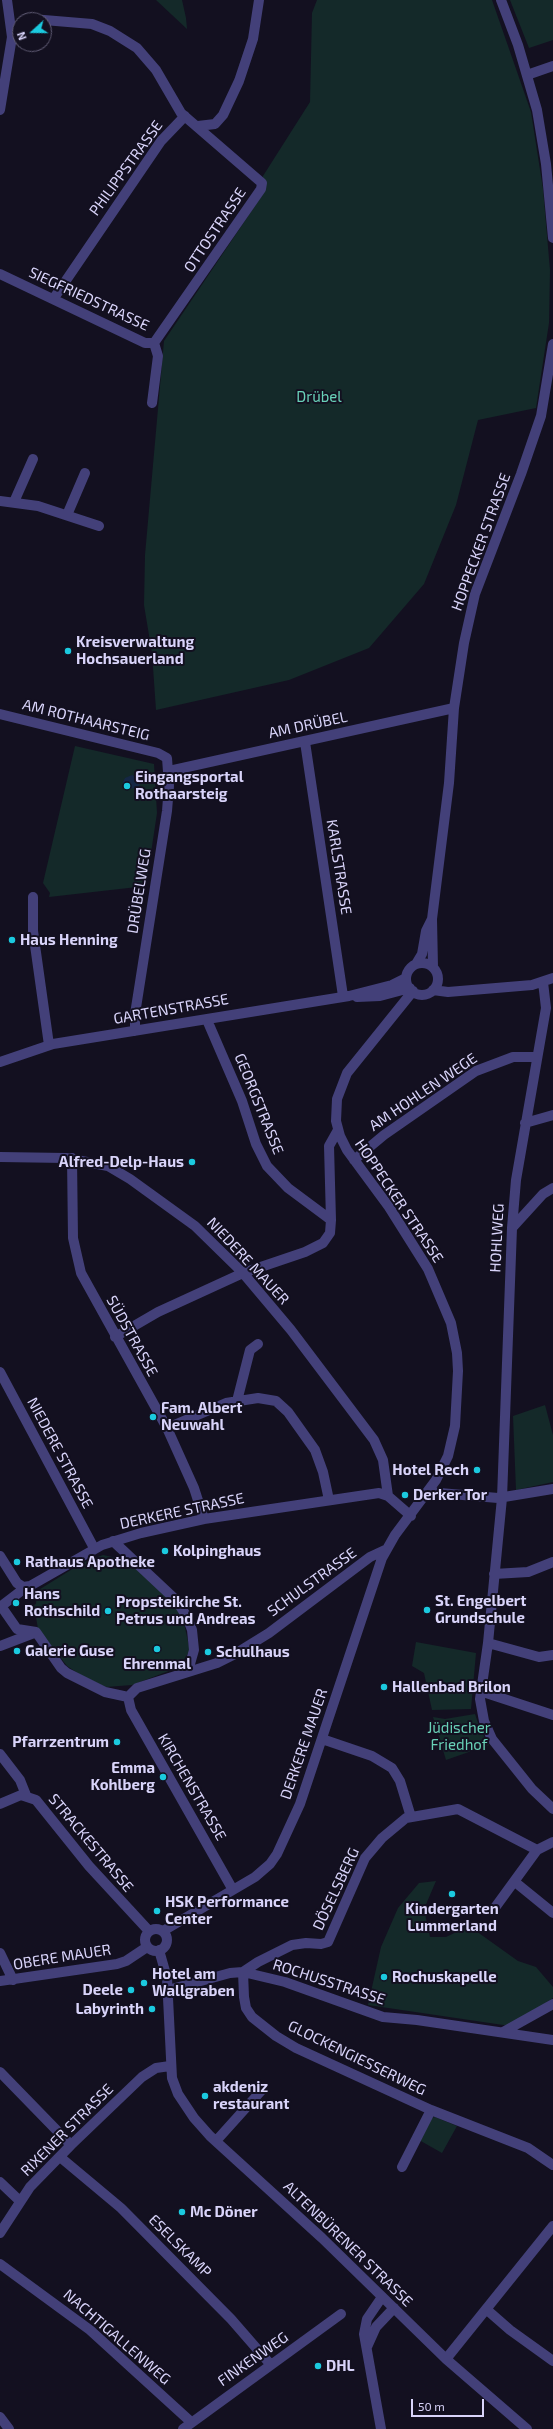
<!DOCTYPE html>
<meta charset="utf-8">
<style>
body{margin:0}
#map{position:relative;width:553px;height:2429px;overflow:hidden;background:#131020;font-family:"Exo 2",sans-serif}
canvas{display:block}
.north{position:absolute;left:12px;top:12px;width:40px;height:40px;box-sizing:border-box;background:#131020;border:1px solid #625e77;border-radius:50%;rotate:249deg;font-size:11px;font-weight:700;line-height:16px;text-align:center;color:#d9d4fa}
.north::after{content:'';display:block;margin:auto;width:14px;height:18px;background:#1bcadf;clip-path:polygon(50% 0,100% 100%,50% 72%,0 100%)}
.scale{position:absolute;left:411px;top:2399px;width:73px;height:18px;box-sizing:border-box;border:2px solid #d9d4fa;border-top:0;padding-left:5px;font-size:12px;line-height:14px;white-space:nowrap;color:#d9d4fa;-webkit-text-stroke:3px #131020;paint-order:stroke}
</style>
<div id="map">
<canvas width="553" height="2429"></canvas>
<div class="north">N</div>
<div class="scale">50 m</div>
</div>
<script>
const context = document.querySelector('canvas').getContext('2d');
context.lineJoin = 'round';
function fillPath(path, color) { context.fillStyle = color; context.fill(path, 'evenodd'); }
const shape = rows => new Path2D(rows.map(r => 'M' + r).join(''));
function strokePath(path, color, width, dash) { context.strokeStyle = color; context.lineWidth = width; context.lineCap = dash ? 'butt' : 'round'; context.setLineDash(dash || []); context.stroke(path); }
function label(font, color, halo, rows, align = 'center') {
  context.font = font + ' "Exo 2",sans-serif'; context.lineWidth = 4; context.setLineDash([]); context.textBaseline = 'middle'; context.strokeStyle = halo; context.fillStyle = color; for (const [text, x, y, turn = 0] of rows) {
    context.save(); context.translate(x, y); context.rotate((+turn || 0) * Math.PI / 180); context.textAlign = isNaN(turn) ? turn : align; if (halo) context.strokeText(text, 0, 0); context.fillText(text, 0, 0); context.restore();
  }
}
const green = shape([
 [156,0,182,0,186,18,187,29],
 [317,0,492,0,531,112,543,189,550,270,549,323,536,408,478,420,456,505,424,584,369,648,289,680,156,710,152,653,144,605,145,555,164,341,263,194,263,176,310,102,312,13],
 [510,0,553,0,553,40,529,48],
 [75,746,154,764,157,813,146,886,49,897,50,893,43,883],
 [545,1405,553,1435,553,1482,516,1490,513,1416],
 [103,1555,127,1560,173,1603,183,1619,190,1650,182,1663,174,1669,132,1685,106,1687,82,1676,67,1666,38,1629,34,1605,36,1604,37,1591,82,1563],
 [416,1642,476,1653,471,1709,432,1710,424,1673,412,1666],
 [475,1714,480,1729,489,1745,446,1760,433,1717,445,1719],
 [436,1881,424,1909,430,1937,446,1937,469,1926,518,1961,536,1967,553,1987,553,1998,510,2026,368,2005,381,1947,398,1908,419,1883],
 [435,2117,457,2126,442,2153,419,2140,430,2118]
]);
const water = shape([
 [132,775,141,780,141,783,137,788,125,789,123,782,125,778]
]);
const minor = shape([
 [501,0,518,45,537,110,546,164,553,238],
 [44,20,92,24,110,31,137,48,156,70,181,113,262,183,261,189,154,343],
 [527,75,553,66],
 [0,110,12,37,7,0],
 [198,126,215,124,223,115,239,81,253,39,259,0],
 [0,274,145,343,154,343],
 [54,298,161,141,185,116],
 [152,403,158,356,154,343],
 [0,501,38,506,99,526],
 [14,502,33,459],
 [67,515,85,473],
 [0,714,158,753,167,758,169,786,167,811,135,1014,135,1031],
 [305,742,343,996],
 [169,771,454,708],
 [33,897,33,931,49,1045],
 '406 979a16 16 0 1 1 32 0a16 16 0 1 1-32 0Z',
 [416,964,422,954,426,931,432,919],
 [433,967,432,919,449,783,454,708,464,643,475,594,521,474,541,416,553,344],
 [543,982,546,1008,516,1180,512,1228,502,1498,488,1643,480,1699,484,1721,492,1739,532,1789,553,1809],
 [433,990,448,992,532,985,553,978],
 [357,997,380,996,410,988],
 [207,1020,242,1101,256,1144,267,1166,288,1188,331,1220],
 [0,1062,53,1044,349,996,392,985,406,978],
 [525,1123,553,1115],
 [0,1157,66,1158,108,1166,130,1179,195,1226,243,1273,291,1330,374,1440,383,1460,388,1496],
 [72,1158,73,1238,81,1273,167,1428,194,1488,204,1519],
 [354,1160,384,1135,476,1071,513,1057,537,1057],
 [512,1228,543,1194,553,1188],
 [115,1337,158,1312,243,1273,305,1252,323,1243,330,1233,331,1220,329,1146,338,1130],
 [0,1372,94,1548],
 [237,1401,250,1350,258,1344],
 [167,1428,226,1403,258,1398,276,1401,288,1412,315,1450,323,1472,329,1500],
 [428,1492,498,1498,553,1489],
 [113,1541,177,1601,187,1617,192,1630,194,1650,188,1671],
 [0,1556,17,1583,23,1587],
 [494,1574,528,1572,553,1562],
 [23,1587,30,1586,102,1545,141,1533,204,1519,379,1493,388,1496,411,1516],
 [1,1606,17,1629,36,1632,61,1668,67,1673,105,1692,128,1697],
 [0,1607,21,1591,23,1587],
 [488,1643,539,1657,553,1655],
 [0,1646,34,1633],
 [480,1691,553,1715],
 [128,1697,137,1688,217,1663,235,1654,269,1633,370,1557,385,1550],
 [128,1697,131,1710,233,1890],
 [322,1739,372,1756,392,1768,400,1781,411,1817],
 [0,1754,20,1780,26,1795],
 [0,1804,21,1795,36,1800,89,1866,149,1931],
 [537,1850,458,1809,406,1818,382,1838,365,1858,328,1942,321,1944,306,1943,292,1945,258,1962,243,1972,244,1997,246,2008,252,2017,276,2036,296,2048,431,2110,528,2148,553,2165],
 [515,1882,553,1913],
 [494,1909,537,1850,553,1842],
 '145 1940a11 11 0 1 1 22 0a11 11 0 1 1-22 0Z',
 [163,1931,255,1877,270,1864,277,1854,300,1804,382,1558,395,1535,436,1480,448,1456,455,1426,458,1371,457,1353,451,1323,428,1269,389,1207,347,1150,340,1136,336,1121,337,1099,347,1073,413,991],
 [159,1950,167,1978,172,2078,178,2094,194,2118,210,2136,322,2238,446,2359,527,2429],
 [0,1953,13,1980],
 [0,1981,117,1964,126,1961,147,1947],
 [168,1990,230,1973,243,1972,285,1982,383,2017,417,2020,553,2040],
 [503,2032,553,2004],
 [0,2072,71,2145],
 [216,2141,261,2091],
 [60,2157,121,2208,231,2319,271,2365],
 [402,2167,431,2110],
 [0,2182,20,2201],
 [0,2233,30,2187,71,2145,142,2077,156,2068,170,2066],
 [0,2264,90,2330,191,2422],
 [486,2309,510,2330,553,2361],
 [367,2347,376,2327,394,2308],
 [446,2359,553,2226],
 [0,2417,9,2429],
 [183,2429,341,2314],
 [381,2429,364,2334,367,2319,382,2297]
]);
const markers = [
 [68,651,4,"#1bcadf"],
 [127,786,4,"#1bcadf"],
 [12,940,4,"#1bcadf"],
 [192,1162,4,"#1bcadf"],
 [153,1417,4,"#1bcadf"],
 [477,1470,4,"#1bcadf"],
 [405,1495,4,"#1bcadf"],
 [165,1551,4,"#1bcadf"],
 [17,1562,4,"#1bcadf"],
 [16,1603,4,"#1bcadf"],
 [427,1610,4,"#1bcadf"],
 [108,1611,4,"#1bcadf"],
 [157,1649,4,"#1bcadf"],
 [17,1651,4,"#1bcadf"],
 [208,1652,4,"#1bcadf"],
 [384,1687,4,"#1bcadf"],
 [117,1742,4,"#1bcadf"],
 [163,1777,4,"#1bcadf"],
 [452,1894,4,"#1bcadf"],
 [157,1911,4,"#1bcadf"],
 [384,1977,4,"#1bcadf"],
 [144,1983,4,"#1bcadf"],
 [131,1990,4,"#1bcadf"],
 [152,2009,4,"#1bcadf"],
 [205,2096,4,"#1bcadf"],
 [182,2212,4,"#1bcadf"],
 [318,2366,4,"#1bcadf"]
];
const streetNames = [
 ["PHILIPPSTRASSE",126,168,-54],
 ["OTTOSTRASSE",215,230,-56],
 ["SIEGFRIEDSTRASSE",89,299,25],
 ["HOPPECKER STRASSE",481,542,-70],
 ["AM ROTHAARSTEIG",86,720,14],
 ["AM DRÜBEL",308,725,-12],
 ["KARLSTRASSE",339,867,81],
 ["DRÜBELWEG",139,891,-81],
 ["GARTENSTRASSE",171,1009,-10],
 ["AM HOHLEN WEGE",423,1092,-34],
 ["GEORGSTRASSE",259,1104,68],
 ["HOPPECKER STRASSE",399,1201,56],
 ["HOHLWEG",497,1238,-87],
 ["NIEDERE MAUER",248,1261,47],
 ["SÜDSTRASSE",132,1336,61],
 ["NIEDERE STRASSE",60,1453,62],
 ["DERKERE STRASSE",182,1511,-12],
 ["SCHULSTRASSE",312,1582,-36],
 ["DERKERE MAUER",304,1744,-71],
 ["KIRCHENSTRASSE",192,1787,60],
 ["STRACKESTRASSE",91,1843,50],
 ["DÖSELSBERG",336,1889,-65],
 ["OBERE MAUER",62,1957,-9],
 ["ROCHUSSTRASSE",329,1982,18],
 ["GLOCKENGIESSERWEG",357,2058,26],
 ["RIXENER STRASSE",67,2130,-45],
 ["ALTENBÜRENER STRASSE",348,2244,44],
 ["ESELSKAMP",180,2246,45],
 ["NACHTIGALLENWEG",117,2337,41],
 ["FINKENWEG",253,2359,-35]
];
const parkNames = [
 ["Drübel",319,397],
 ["Jüdischer",459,1728],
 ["Friedhof",459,1745]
];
const poiNames = [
 ["Kreisverwaltung",76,642],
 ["Hochsauerland",76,659],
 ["Eingangsportal",135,777],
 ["Rothaarsteig",135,794],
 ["Haus Henning",20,940],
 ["Alfred-Delp-Haus",184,1162,"right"],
 ["Fam. Albert",161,1408],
 ["Neuwahl",161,1425],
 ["Hotel Rech",469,1470,"right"],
 ["Derker Tor",413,1495],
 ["Kolpinghaus",173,1551],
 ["Rathaus Apotheke",25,1562],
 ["Hans",24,1594],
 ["Rothschild",24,1611],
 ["St. Engelbert",435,1601],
 ["Grundschule",435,1618],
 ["Propsteikirche St.",116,1602],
 ["Petrus und Andreas",116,1619],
 ["Galerie Guse",25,1651],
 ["Schulhaus",216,1652],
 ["Ehrenmal",157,1664,"center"],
 ["Hallenbad Brilon",392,1687],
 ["Pfarrzentrum",109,1742,"right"],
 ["Emma",155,1768,"right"],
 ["Kohlberg",155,1785,"right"],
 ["HSK Performance",165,1902],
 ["Center",165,1919],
 ["Kindergarten",452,1909,"center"],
 ["Lummerland",452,1926,"center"],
 ["Hotel am",152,1974],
 ["Wallgraben",152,1991],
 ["Rochuskapelle",392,1977],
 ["Deele",123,1990,"right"],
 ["Labyrinth",144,2009,"right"],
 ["akdeniz",213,2087],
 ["restaurant",213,2104],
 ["Mc Döner",190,2212],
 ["DHL",326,2366]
];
fillPath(green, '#142929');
fillPath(water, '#152745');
strokePath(minor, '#434079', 10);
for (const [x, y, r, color] of markers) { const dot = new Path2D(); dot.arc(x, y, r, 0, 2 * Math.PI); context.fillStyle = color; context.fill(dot); strokePath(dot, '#131020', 1.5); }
label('15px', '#d9d4fa', '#131020', streetNames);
label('15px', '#69d1b8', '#131020', parkNames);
label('bold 15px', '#d9d4fa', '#131020', poiNames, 'left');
</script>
